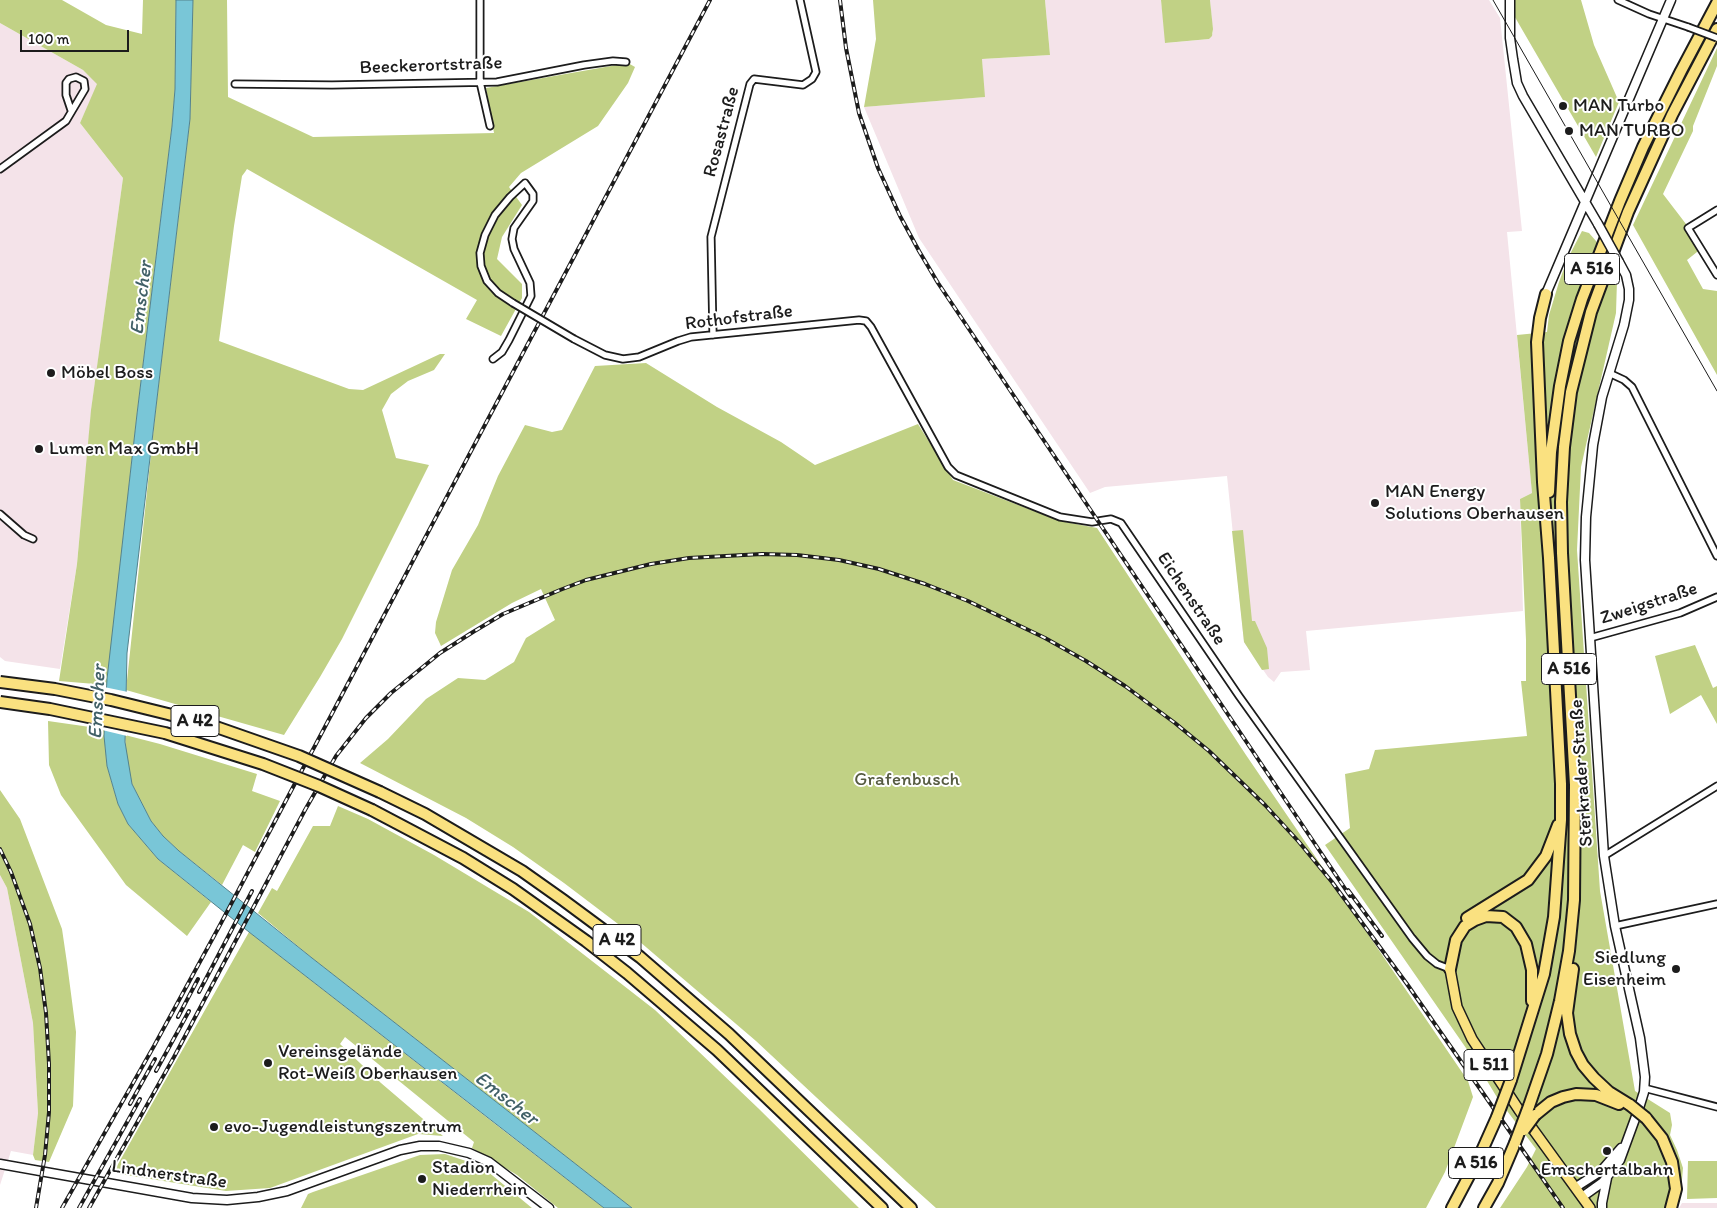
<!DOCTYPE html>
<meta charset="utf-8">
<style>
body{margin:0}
#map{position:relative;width:1717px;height:1208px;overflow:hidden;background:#fff;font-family:Itim,sans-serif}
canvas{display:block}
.scale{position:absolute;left:20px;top:30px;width:109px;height:22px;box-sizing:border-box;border:2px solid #1c1c1c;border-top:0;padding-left:6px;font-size:15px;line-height:18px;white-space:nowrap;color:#1c1c1c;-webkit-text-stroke:4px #fff;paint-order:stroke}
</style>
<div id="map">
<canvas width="1717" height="1208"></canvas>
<div class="scale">100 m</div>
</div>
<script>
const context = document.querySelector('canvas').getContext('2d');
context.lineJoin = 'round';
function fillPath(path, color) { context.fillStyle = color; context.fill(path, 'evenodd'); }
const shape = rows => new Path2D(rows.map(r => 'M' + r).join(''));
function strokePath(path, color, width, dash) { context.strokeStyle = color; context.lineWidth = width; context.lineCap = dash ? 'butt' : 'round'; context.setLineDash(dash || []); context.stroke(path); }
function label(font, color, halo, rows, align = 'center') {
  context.font = font + ' Itim,sans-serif'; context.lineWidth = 4; context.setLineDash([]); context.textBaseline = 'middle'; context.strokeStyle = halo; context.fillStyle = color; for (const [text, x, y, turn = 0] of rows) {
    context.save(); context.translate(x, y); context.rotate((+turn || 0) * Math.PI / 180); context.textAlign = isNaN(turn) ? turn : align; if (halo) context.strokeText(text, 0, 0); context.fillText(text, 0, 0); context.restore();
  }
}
const built = shape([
 [1045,0,1161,0,1166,43,1209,39,1213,33,1210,0,1489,0,1500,18,1522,231,1507,232,1532,493,1520,499,1523,611,1306,631,1310,670,1281,672,1274,682,1268,677,1244,642,1227,476,1105,487,1090,493,919,238,864,107,984,97,982,59,1050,55],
 [0,23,83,70,98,84,80,123,123,178,92,404,77,564,60,669,5,661,0,657],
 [0,875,7,888,33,1023,38,1113,33,1155,11,1151,0,1185],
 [1682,1203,1717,1203,1717,1208,1679,1208]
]);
const green = shape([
 [0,0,62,0,106,25,142,34,143,0,176,0,175,89,172,126,137,414,107,685,59,681,77,564,91,410,123,178,80,123,97,84,83,70,0,23],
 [193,0,227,0,228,97,313,137,494,133,486,88,628,63,635,67,628,83,598,126,521,173,509,187,522,205,502,237,497,259,522,284,522,298,501,336,466,319,477,300,247,169,245,172,242,176,234,226,219,341,349,389,363,390,440,354,445,354,434,370,408,381,391,394,382,410,396,458,429,465,342,639,320,677,284,735,126,690,155,416,190,119],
 [873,0,1045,0,1050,55,982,59,985,97,864,107,876,39],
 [1161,0,1210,0,1213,29,1212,36,1209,39,1165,43],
 [1505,0,1581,0,1594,45,1619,102,1596,157],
 [1717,48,1717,66,1693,126,1693,131,1663,194,1686,224,1702,248,1687,260,1703,289,1717,291,1717,375,1633,225],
 [1582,231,1589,233,1596,241,1617,280,1616,313,1581,467,1577,550,1600,891,1635,1091,1670,1113,1672,1125,1670,1135,1677,1150,1683,1168,1681,1191,1674,1208,1500,1208,1527,1167,1536,1149,1498,1099,1475,1061,1325,845,1350,828,1345,774,1369,769,1375,750,1527,736,1521,681,1526,681,1526,640,1520,499,1532,493,1517,335,1547,332,1549,315,1559,282,1568,258],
 [646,363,717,407,781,442,815,465,918,424,953,480,1060,521,1097,528,1246,755,1468,1081,1473,1097,1445,1172,1426,1208,936,1208,907,1182,756,1041,626,930,564,883,513,847,466,818,360,763,388,739,426,699,458,678,485,680,514,662,526,638,555,620,541,589,512,603,441,646,435,633,436,622,452,570,478,525,498,476,525,425,552,432,562,430,595,366],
 [1243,530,1252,621,1255,621,1267,648,1269,669,1262,670,1244,642,1232,531],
 [1695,645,1713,688,1717,686,1717,724,1701,695,1670,714,1655,656],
 [48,721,104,729,107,766,118,804,128,824,158,859,211,902,187,936,126,885,61,795,49,765],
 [125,735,160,744,257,774,252,791,280,801,255,852,243,845,222,885,179,851,163,836,151,821,132,784,126,757],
 [0,790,20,819,62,929,67,963,76,1032,73,1106,49,1162,35,1160,33,1155,38,1113,33,1023,7,888,0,875],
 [338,806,368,819,434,855,529,912,655,1010,758,1108,859,1208,632,1208,312,958,258,913,272,888,277,891,313,826,330,826],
 [249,932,508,1134,604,1208,558,1208,517,1175,472,1148,474,1142,345,1037,340,1044,381,1083,443,1136,418,1134,270,1188,226,1191,113,1173],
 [445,1154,466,1161,487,1171,532,1208,301,1208,308,1194,313,1192,420,1155],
 [1688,1161,1717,1161,1717,1198,1687,1199]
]);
const water = shape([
 [176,0,193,0,190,119,127,653,125,742,132,784,151,821,163,836,179,851,312,958,632,1208,604,1208,249,932,158,859,128,824,118,804,107,766,104,736,107,679,137,414,172,126,175,89,176,0]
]);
const pier = shape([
 [104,687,128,692,127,736,102,730]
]);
const street = shape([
 [480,0,480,82,490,126],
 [1618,0,1649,14,1688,27],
 [235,84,332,85,497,82,584,65,613,61,626,62],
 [0,169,66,121,85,89,84,81,76,77,69,79,66,83,66,95,71,110],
 [1717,210,1688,228,1717,275],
 [713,335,711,237,750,84,754,79,803,85,812,79,816,72,800,0],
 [574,339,605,355,623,359,639,357,678,341,691,337,859,320,866,321,871,327,948,467,956,475,1060,517,1092,522,1111,519,1121,523,1239,696,1412,938,1427,956,1437,964,1450,969],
 [493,359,502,352,509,340,531,296,530,283,514,249,512,239,514,228,533,201,533,194,525,183,510,197,495,215,485,235,480,253,481,266,487,281,498,293,513,303],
 [1609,373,1624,380,1632,387,1717,556],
 [0,514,24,535,33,539],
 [1590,638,1680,613,1717,597],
 [1604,856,1717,786],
 [1615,926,1717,904],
 [1644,1088,1717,1107]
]);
const secondary = shape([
 [1510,0,1510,38,1513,59,1517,83,1523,96,1598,224],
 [1546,294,1671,0],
 [0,1164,192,1198,227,1200,258,1197,287,1191,400,1150,420,1146,439,1146,469,1153,489,1162,549,1208],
 [1576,1187,1601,1171,1621,1148],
 [1582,1197,1603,1182,1620,1160,1639,1108,1644,1092,1645,1077,1640,1038,1615,926,1604,856,1585,560,1586,517,1593,445,1602,397,1624,325,1629,300,1629,289,1626,275,1619,262],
 [1602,1208,1602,1203,1607,1178]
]);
const primary = shape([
 [1450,969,1457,1007,1472,1039,1519,1110,1590,1208]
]);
const highway = shape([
 [1549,492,1551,452,1560,386,1569,341,1582,299,1620,201,1643,147,1681,71,1717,3],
 [380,792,425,814,522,871,563,900,640,957,729,1034,911,1208],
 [372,810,463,858,513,889,586,941,627,973,717,1050,882,1208],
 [1467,918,1528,880,1546,856,1558,825],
 [1450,969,1456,940,1465,926,1475,920,1486,916,1503,917,1516,927,1526,944,1532,970,1532,1001],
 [1573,969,1567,1013,1570,1034,1576,1052,1583,1065,1594,1078,1609,1092,1630,1105],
 [1511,1080,1544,974,1554,917,1561,820,1561,784,1549,558,1543,482,1537,342,1540,318,1546,294],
 [1529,1106,1547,1054,1560,1001,1569,951,1574,900,1575,785,1562,553,1561,502,1564,447,1571,392,1591,312,1628,212,1672,115,1717,29],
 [1535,1115,1551,1102,1563,1097,1576,1094,1596,1095,1619,1104],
 [1646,1118,1662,1138,1672,1162,1676,1189,1671,1208],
 [1452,1208,1480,1155,1497,1117],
 [1484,1208,1498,1183,1515,1143]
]);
const tram = shape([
 [1493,0,1717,391]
]);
const rail = shape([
 [840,0,846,48,859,113,878,168,900,216,919,251,938,283,1350,896],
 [0,849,11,872,30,924,40,968,46,1013,49,1064,49,1112,45,1155,36,1208],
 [1348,890,1382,936],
 [199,992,252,891],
 [178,1017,198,979],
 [156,1071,189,1011],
 [130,1104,155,1059],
 [62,1208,154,1046,220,925,710,0],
 [79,1208,140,1099],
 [89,1208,174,1057,305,810,336,756,366,718,391,693,440,653,473,632,503,614,560,590,586,580,651,564,689,558,762,554,797,555,839,560,879,569,925,584,968,601,1045,638,1086,661,1125,686,1175,723,1209,751,1265,805,1299,842,1332,882,1407,984,1563,1208]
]);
const streetBridge = shape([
 [1688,27,1717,38],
 [513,303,574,339]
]);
const secondaryBridge = shape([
 [1598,224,1619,262]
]);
const highwayBridge = shape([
 [0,682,55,689,111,700,168,714,219,728,299,756,380,792],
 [0,702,50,709,165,733,263,764,319,786,372,810],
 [1630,1105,1646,1118],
 [1497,1117,1511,1080],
 [1524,1130,1535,1115],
 [1515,1143,1529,1106]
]);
const markers = [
 [1563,106,5,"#1c1c1c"],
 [1569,131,5,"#1c1c1c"],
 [51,373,5,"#1c1c1c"],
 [39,449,5,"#1c1c1c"],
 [1375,503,5,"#1c1c1c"],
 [1676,969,5,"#1c1c1c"],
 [268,1063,5,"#1c1c1c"],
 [214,1127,5,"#1c1c1c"],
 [1607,1151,5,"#1c1c1c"],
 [422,1179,5,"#1c1c1c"]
];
const shields = [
 [1592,269,55],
 [1569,669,55],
 [195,721,48],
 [617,940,48],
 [1489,1065,50],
 [1476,1163,55]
];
const shieldNames = [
 ["A 516",1592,269],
 ["A 516",1569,669],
 ["A 42",195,721],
 ["A 42",617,940],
 ["L 511",1489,1065],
 ["A 516",1476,1163]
];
const streetNames = [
 ["Beeckerortstraße",431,66,-2],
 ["Rosastraße",722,132,-75],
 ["Rothofstraße",739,318,-7],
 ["Eichenstraße",1191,599,56],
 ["Zweigstraße",1649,604,-18],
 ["Sterkrader Straße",1582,773,-94],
 ["Lindnerstraße",169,1175,8]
];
const poiNames = [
 ["MAN Turbo",1573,106],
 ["MAN TURBO",1579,131],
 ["Möbel Boss",61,373],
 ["Lumen Max GmbH",49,449],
 ["MAN Energy",1385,492],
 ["Solutions Oberhausen",1385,514],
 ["Siedlung",1666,958,"right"],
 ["Eisenheim",1666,980,"right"],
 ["Vereinsgelände",278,1052],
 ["Rot-Weiß Oberhausen",278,1074],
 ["evo-Jugendleistungszentrum",224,1127],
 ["Stadion",432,1168],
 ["Niederrhein",432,1190],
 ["Emschertalbahn",1607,1170,"center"]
];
const parkNames = [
 ["Grafenbusch",907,780]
];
const waterNames = [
 ["Emscher",142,298,-83],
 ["Emscher",98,702,-87],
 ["Emscher",506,1099,38]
];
fillPath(built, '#f4e3e9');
fillPath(green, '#c1d185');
fillPath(water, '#79c6d7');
strokePath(water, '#54828c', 1);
fillPath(pier, '#fff');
strokePath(street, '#1c1c1c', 9);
strokePath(secondary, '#1c1c1c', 11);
strokePath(primary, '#1c1c1c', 12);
strokePath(highway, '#1c1c1c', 14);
strokePath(street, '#fff', 5.5);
strokePath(secondary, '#fff', 8);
strokePath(primary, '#fae180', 9);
strokePath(highway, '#fae180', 10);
strokePath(tram, '#1c1c1c', 1);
strokePath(rail, '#1c1c1c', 4);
strokePath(rail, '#fff', 2, [5.5]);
strokePath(streetBridge, '#1c1c1c', 9, []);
strokePath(secondaryBridge, '#1c1c1c', 11, []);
strokePath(highwayBridge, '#1c1c1c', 14, []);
strokePath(streetBridge, '#fff', 5.5);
strokePath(secondaryBridge, '#fff', 8);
strokePath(highwayBridge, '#fae180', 10);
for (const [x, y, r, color] of markers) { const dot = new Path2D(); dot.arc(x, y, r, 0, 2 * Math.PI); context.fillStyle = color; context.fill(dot); strokePath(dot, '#fff', 2); }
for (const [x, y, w] of shields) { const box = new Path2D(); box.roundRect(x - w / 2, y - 15.5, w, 31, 4); context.fillStyle = '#fff'; context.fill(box); strokePath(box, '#1c1c1c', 1); }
label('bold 18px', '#1c1c1c', null, shieldNames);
label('19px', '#1c1c1c', '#fff', streetNames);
label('19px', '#1c1c1c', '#fff', poiNames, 'left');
label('19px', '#565b41', '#fff', parkNames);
label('italic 20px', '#416067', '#fff', waterNames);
</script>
